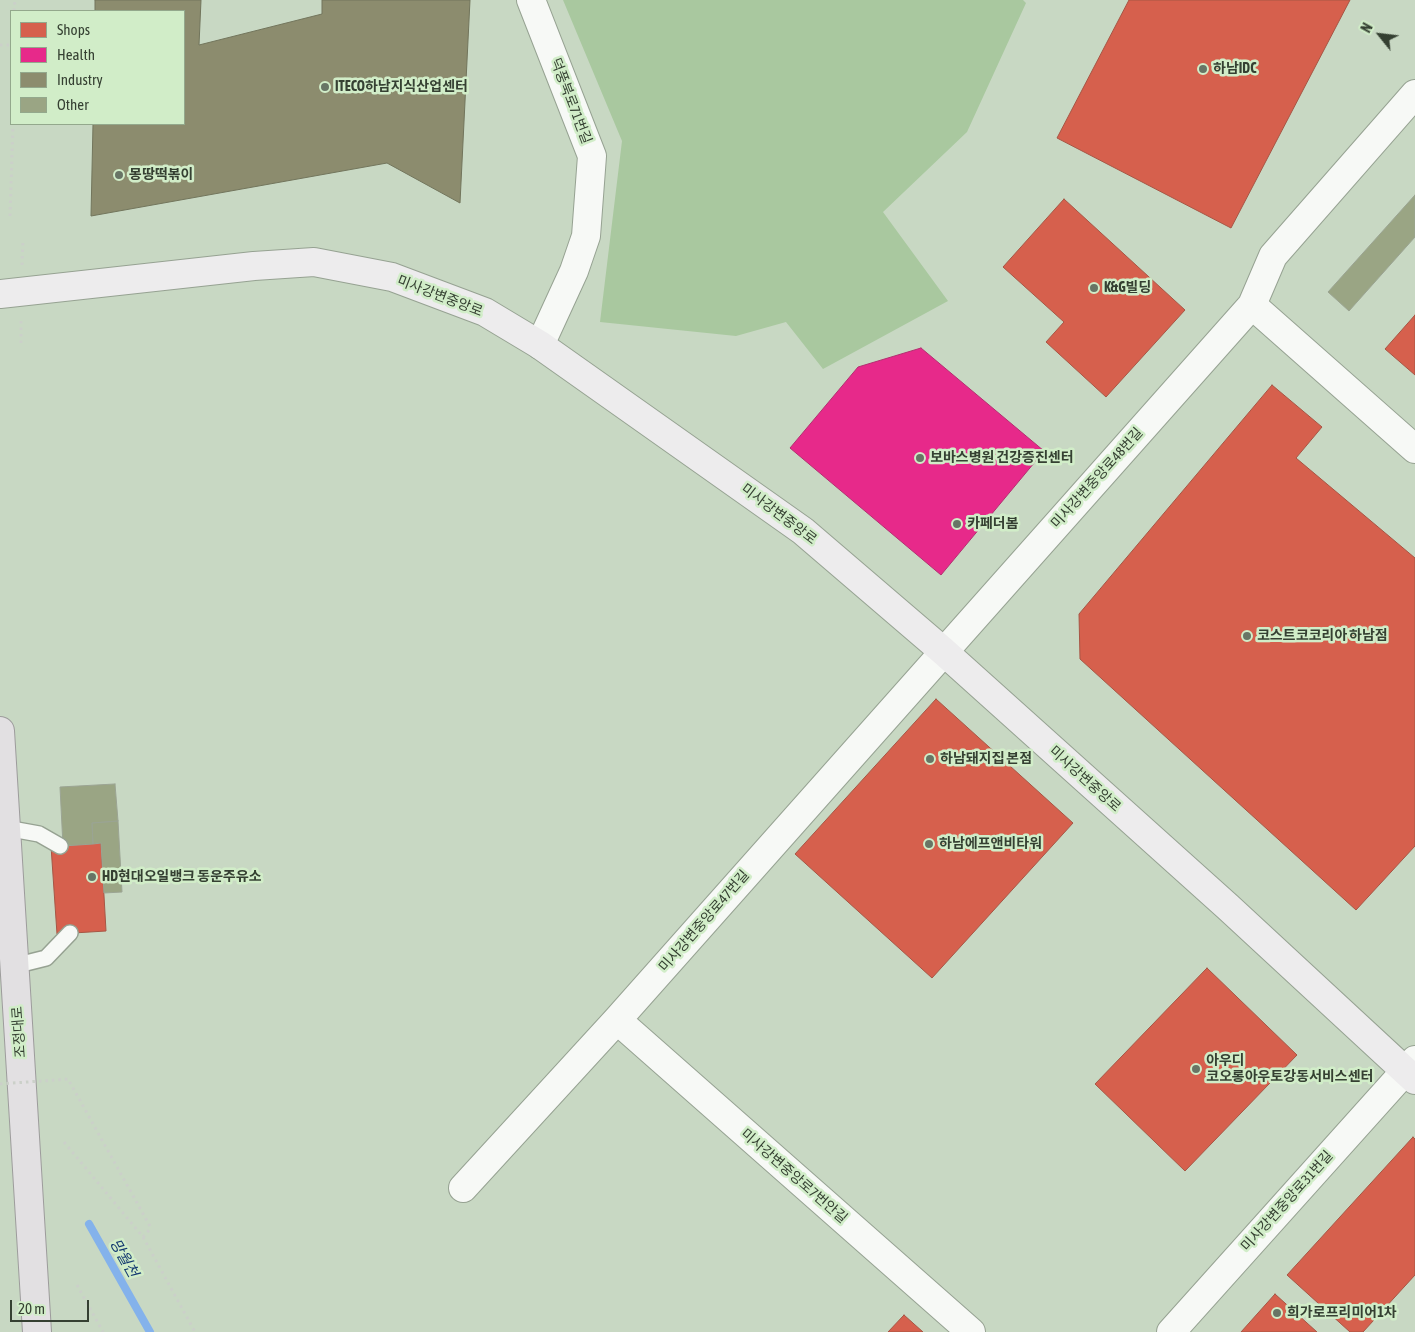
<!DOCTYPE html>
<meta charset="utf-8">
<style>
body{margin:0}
#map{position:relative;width:1415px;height:1332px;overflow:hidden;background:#c8d8c3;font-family:"Asap Condensed",sans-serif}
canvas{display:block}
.legend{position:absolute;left:10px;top:10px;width:175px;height:115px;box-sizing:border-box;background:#d1edc8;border:1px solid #93a88c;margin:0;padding:6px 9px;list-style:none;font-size:15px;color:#354032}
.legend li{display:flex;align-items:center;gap:10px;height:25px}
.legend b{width:25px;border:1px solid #93a88c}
.north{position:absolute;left:1355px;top:10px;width:50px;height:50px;-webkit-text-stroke:4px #d1edc8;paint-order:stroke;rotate:299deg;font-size:14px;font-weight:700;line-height:20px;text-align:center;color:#354032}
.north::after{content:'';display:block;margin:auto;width:18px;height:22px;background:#354032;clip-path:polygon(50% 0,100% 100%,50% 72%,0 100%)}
.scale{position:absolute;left:10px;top:1300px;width:79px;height:22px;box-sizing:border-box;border:2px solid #354032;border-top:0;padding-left:6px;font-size:15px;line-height:18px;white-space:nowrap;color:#354032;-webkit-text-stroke:4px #d1edc8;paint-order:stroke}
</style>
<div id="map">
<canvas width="1415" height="1332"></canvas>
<ul class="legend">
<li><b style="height:14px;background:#d6604d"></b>Shops</li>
<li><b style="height:14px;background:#e7298a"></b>Health</li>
<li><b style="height:14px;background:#8c8c6e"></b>Industry</li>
<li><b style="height:14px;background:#9aa584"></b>Other</li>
</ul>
<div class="north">N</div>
<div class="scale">20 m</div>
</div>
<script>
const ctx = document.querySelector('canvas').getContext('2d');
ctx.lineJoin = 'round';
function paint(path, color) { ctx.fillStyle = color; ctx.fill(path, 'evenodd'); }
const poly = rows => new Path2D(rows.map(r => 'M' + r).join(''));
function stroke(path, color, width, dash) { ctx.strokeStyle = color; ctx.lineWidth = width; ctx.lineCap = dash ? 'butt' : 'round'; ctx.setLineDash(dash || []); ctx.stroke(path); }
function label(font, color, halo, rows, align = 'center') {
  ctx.font = font + ' "Asap Condensed","Noto Sans KR",sans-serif'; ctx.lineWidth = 5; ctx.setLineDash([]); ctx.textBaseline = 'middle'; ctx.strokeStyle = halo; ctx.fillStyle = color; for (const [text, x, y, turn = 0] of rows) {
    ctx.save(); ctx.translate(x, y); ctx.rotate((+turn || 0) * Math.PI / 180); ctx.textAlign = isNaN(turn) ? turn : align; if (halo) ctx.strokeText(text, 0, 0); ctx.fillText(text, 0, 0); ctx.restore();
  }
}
paint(poly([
 [563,0,1023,0,1026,3,967,132,883,212,948,301,823,369,786,322,736,336,600,322,622,141]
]), '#a9c89f');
const shops = poly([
 [1129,0,1350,0,1231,228,1057,138,1129,0],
 [1064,199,1185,310,1106,397,1046,342,1064,322,1003,267,1064,199],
 [1415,315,1415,375,1385,349,1415,315],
 [1272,385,1322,427,1296,458,1415,558,1415,846,1356,910,1080,659,1079,614,1272,385],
 [936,699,1073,823,932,978,795,854,936,699],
 [101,843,106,931,57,934,51,846,101,843],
 [1207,968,1297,1055,1185,1171,1095,1084,1207,968],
 [1413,1137,1415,1139,1415,1275,1363,1332,1350,1332,1287,1275,1413,1137],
 [1275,1294,1317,1332,1241,1332,1275,1294],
 [904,1315,923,1332,888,1332,904,1315]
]);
paint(shops, '#d6604d');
stroke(shops, '#a65645', 1);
const health = poly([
 [921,348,1044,451,941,575,790,448,858,367,921,348]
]);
paint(health, '#e7298a');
stroke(health, '#b23070', 1);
const industry = poly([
 [95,0,201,0,199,45,322,14,322,0,470,0,460,203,387,163,91,216,93,124,184,124,184,11,95,11,95,0]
]);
paint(industry, '#8c8c6e');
stroke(industry, '#72755c', 1);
stroke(poly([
 [89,1224,150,1332]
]), '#84b2eb', 8);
const building = poly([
 [1415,195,1415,237,1349,311,1328,292,1415,195],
 [115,784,118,821,92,823,93,844,63,846,60,787,115,784],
 [118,821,122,892,104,893,101,843,93,844,92,823,118,821]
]);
paint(building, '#9aa584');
stroke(building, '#9ba493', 1);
const lane = poly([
 [6,828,39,834,60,846],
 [14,966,46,958,70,933]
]);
const street = poly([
 [531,0,592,156,586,236,574,271,540,345],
 [1252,305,1415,449],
 [617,1020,971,1332],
 [463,1188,617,1020,1252,305,1273,256,1415,94],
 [1171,1332,1415,1060]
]);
const secondary = poly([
 [0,294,254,266,314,262,392,277,485,312,540,345,803,531,943,651,1228,907,1415,1080]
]);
const primary = poly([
 [0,731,37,1332]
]);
stroke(lane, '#96a292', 18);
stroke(street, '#96a292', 30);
stroke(secondary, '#96a292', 30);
stroke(primary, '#9d9c9c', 30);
stroke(poly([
 [14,11,15,0],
 [0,45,11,45],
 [10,216,13,124],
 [22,265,23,239],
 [21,343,21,318],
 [64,1142,143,1237,151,1228],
 [143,1237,195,1332],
 [77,1285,103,1332]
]), '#cbd0c9', 3, [2.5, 4]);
stroke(lane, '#f7f9f6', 15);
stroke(street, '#f7f9f6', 28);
stroke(secondary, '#edeced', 28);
stroke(primary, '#e2e0e2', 28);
stroke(poly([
 [0,1084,68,1079,151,1228]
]), '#cbd0c9', 3, [2.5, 4]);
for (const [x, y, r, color] of [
 [1203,69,5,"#687565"],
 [325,87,5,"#687565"],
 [119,175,5,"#687565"],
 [1094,288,5,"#687565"],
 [920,458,5,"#687565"],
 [957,524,5,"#687565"],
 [1247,636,5,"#687565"],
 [930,759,5,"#687565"],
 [929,844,5,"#687565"],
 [92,877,5,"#687565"],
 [1196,1069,5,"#687565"],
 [1277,1313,5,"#687565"]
]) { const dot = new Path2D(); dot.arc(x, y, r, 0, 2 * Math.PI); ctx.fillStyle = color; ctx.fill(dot); stroke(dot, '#d1edc8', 2); }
label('bold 14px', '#354032', '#d1edc8', [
 ["하남IDC",1213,69],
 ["ITECO하남지식산업센터",335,87],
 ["몽땅떡볶이",129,175],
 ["K&G빌딩",1104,288],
 ["보바스병원 건강증진센터",930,458],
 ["카페더봄",967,524],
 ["코스트코코리아 하남점",1257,636],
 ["하남돼지집 본점",940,759],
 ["하남에프앤비타워",939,844],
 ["HD현대오일뱅크 동운주유소",102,877],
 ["아우디",1206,1061],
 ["코오롱아우토강동서비스센터",1206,1077],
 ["희가로프리미어1차",1287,1313]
], 'left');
label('14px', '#354032', '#d1edc8', [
 ["덕풍북로71번길",571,101,69],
 ["미사강변중앙로",440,296,21],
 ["미사강변중앙로48번길",1097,478,-48],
 ["미사강변중앙로",779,514,37],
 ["미사강변중앙로",1085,779,42],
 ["미사강변중앙로47번길",704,921,-49],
 ["조정대로",19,1032,-94],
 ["미사강변중앙로7번안길",794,1176,41],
 ["미사강변중앙로31번길",1287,1201,-48]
]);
label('italic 15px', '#133970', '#d1edc8', [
 ["망월천",124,1258,61]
]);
</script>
